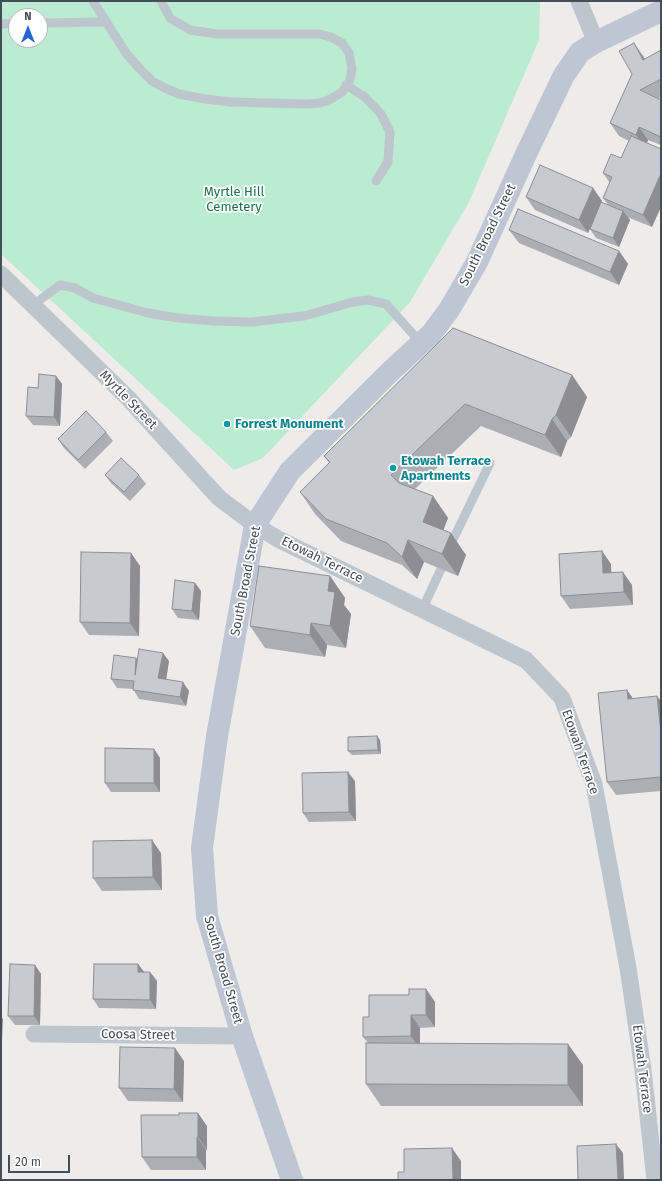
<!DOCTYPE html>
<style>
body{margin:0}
#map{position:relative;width:662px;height:1181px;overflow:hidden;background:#eeeceb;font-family:"Fira Sans",sans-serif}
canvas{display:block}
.frame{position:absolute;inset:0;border:2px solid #454e58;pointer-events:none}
.north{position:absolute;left:8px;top:8px;width:40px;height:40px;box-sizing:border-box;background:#fff;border:1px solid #b5b8bc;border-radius:50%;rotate:0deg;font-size:11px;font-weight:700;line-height:16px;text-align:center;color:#454e58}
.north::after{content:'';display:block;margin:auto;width:14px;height:18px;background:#2365d0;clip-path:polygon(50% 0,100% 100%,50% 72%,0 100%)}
.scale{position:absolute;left:8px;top:1155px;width:62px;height:18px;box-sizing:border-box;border:2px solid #454e58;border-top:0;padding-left:5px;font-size:12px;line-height:14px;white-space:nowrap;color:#454e58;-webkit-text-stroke:3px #fff;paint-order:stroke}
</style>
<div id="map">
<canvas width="662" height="1181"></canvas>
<div class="frame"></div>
<div class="north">N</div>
<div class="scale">20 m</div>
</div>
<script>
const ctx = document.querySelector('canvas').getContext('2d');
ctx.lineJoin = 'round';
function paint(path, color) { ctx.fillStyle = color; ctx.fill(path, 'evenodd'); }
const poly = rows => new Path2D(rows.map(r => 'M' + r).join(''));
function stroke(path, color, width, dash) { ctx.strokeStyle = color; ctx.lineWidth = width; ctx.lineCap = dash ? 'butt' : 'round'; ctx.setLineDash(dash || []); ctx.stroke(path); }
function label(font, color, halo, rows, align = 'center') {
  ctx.font = font + ' "Fira Sans",sans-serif'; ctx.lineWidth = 3.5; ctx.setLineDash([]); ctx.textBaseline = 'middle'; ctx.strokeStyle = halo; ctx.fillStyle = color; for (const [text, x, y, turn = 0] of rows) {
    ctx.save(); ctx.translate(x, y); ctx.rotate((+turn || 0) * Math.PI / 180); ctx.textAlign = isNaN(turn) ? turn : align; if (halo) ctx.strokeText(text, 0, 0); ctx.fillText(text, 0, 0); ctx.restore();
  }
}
paint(poly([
 [1,1,540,1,539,40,469,202,410,302,263,458,234,470,1,254],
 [16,16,40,16,40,40,16,40]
]), '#bbebd0');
stroke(poly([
 [93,1,126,53,139,68,152,81,165,88,179,94,205,99,231,102,307,104,320,103,331,99,342,92,349,83,352,69,349,53,342,43,331,37,319,34,217,34,190,30,170,18,161,1],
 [40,23,106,22],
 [1,24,16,23],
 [346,85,365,97,381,114,390,132,388,162,376,181],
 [33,305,60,285,75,288,93,298,148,313,178,318,215,321,252,322,304,316,353,302,368,300,386,304,421,343],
 [449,548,490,463],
 [422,610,441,569]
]), '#bdc5cd', 9);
stroke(poly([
 [579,1,596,42],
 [1,274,128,398,219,498,255,525,278,539,526,660,562,698,594,784,628,968,643,1070,655,1180],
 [34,1034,242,1036]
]), '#bdc5cd', 17);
stroke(poly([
 [292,1180,242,1036,207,916,202,848,217,736,255,525,290,471,392,370,431,334,449,310,477,262,527,152,564,75,580,52,596,42,661,11]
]), '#bdc6d2', 22);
paint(poly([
 [661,50,661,97,658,98,661,100,661,145,648,140,647,143,652,227,627,217,630,220,619,247,596,238,590,229,593,222,588,233,535,210,526,197,593,188,602,201,601,203,609,206,603,198,610,183,603,173,621,158,629,141,619,136,610,123,643,56,645,59],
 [509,230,619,251,628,264,619,285,519,243],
 [453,328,572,375,587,397,571,437,567,441,561,457,481,426,415,489,433,496,448,518,443,530,466,555,458,576,424,562,417,579,402,565,341,541,315,514,300,492,329,463,324,456],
 [56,376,62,384,60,426,33,425,26,416,38,388],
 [106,432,113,441,85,469,64,448,58,439],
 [105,475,139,475,146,484,130,501,111,483],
 [131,553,140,566,139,636,89,635,80,622],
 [611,564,611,572,632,585,633,605,570,609,561,596],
 [330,576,345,598,344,605,351,614,346,648,327,645,325,657,265,648,250,626],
 [195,583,201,591,199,620,178,618,172,609],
 [138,660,169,661,166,679,189,691,186,706,139,699,133,689,117,688,111,679],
 [627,690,633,699,661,701,661,791,616,795,607,782],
 [377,736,380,740,381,754,352,755,348,751],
 [154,749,160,758,160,792,111,792,105,783],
 [355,781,356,821,309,822,303,813],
 [161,853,162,890,102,891,93,878],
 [138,964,144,972,150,972,157,981,156,1009,99,1008,93,999],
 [35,965,41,974,40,1025,15,1025,8,1016],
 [426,989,435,1002,435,1027,420,1028,420,1043,583,1065,583,1106,381,1106,366,1084,368,1043,363,1037,369,1017,409,995],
 [184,1061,183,1102,128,1101,119,1088],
 [207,1126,207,1150,206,1150,206,1170,151,1170,142,1157]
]), '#adaeb4');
paint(poly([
 [634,43,643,56,652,73,643,60],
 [639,127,648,140,645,148,636,135],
 [661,173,661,207,652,227,643,215],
 [593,188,602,201,588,233,579,220],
 [623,211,630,220,619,247,613,238],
 [619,251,628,264,619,285,610,272],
 [572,375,587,397,571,437,556,415],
 [56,376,62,384,60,426,54,417],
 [552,419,567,441,561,457,545,435],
 [433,496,448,518,438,544,423,522],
 [451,533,466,555,458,576,442,554],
 [408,540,424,562,417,579,402,557],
 [602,551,611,564,612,586,603,573],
 [131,553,140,566,139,636,130,623],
 [623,572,632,585,633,605,624,592],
 [330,576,345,598,344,605,351,614,346,648,330,626,328,591],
 [195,583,201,591,199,620,192,611],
 [311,623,327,645,325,657,310,635],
 [163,653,169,661,165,687,158,678],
 [136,658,142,667,135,675],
 [183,682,189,691,186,706,180,697],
 [627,690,636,703,628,699],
 [657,696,661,701,661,733],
 [377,736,380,740,381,754,378,750],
 [154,749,160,758,160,792,154,783],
 [348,772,355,781,356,821,349,812],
 [152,840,161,853,162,890,153,877],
 [138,964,145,973,138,972],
 [35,965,41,974,40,1025,34,1016],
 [150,972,157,981,156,1009,150,1000],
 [426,989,435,1002,435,1027,426,1015],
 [411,1015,420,1028,420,1049,411,1036],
 [1,1017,3,1019,2,1041,1,1040],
 [568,1044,583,1065,583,1106,568,1085],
 [175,1048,184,1061,183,1102,174,1089],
 [198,1113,207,1126,207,1150,198,1137],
 [197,1137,206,1150,206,1170,197,1157],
 [616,1144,623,1153,624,1180,618,1180],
 [452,1148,461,1161,461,1180,453,1180]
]), '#8d8d92');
const building = poly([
 [634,43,643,60,661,50,661,79,640,90,661,100,661,137,639,127,636,135,610,123,632,74,619,51,634,43],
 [631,136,661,149,661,173,643,215,603,198,612,177,603,173,611,154,621,158,631,136],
 [540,165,593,188,579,220,526,197,540,165],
 [601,202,623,211,613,238,590,229,601,202],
 [518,209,619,251,610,272,509,230,518,209],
 [453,328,572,375,556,415,552,419,545,435,465,404,391,475,399,483,433,496,423,522,451,533,442,554,408,540,402,557,387,543,326,519,300,492,330,462,324,456,453,328],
 [39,374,56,376,54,417,26,416,28,387,38,388,39,374],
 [86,411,106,432,78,460,58,439,86,411],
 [121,458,139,475,124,492,105,475,121,458],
 [602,551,603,573,623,572,624,592,561,596,559,554,602,551],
 [81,552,131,553,130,623,80,622,81,552],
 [259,566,330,576,328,591,335,592,330,626,311,623,310,635,250,626,259,566],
 [175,580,195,583,192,611,172,609,175,580],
 [139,649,163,653,158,678,183,682,180,697,133,690,134,681,111,679,114,655,136,658,135,675,139,649],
 [627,690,628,699,657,696,661,733,661,777,607,782,598,693,627,690],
 [377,736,378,750,348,751,348,737,377,736],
 [105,748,154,749,154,783,105,783,105,748],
 [348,772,349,812,303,813,302,773,348,772],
 [152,840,153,877,93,878,93,841,152,840],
 [10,964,35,965,34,1016,8,1016,10,964],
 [94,964,138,964,138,972,150,972,150,1000,93,999,94,964],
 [409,989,426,989,426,1015,411,1015,411,1036,363,1037,363,1017,369,1017,369,995,409,995,409,989],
 [366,1043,568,1044,568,1085,366,1084,366,1043],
 [120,1047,175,1048,174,1089,119,1088,120,1047],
 [179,1113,198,1113,198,1137,197,1137,197,1157,142,1157,141,1115,179,1115,179,1113],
 [616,1144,618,1180,578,1180,577,1146,616,1144],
 [452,1148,453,1180,398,1180,398,1172,404,1172,404,1149,452,1148]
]);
paint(building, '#c9cad1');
stroke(building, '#8d8d92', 1);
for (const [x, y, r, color] of [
 [227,424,4,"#0f9aa8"],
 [393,468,4,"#0f9aa8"]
]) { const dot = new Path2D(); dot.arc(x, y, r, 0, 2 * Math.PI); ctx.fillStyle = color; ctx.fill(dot); stroke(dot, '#fff', 1.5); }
label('13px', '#1c734d', '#fff', [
 ["Myrtle Hill",234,192],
 ["Cemetery",234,207]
]);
label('13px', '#454e58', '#fff', [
 ["South Broad Street",488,235,-64],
 ["Myrtle Street",128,400,46],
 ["Etowah Terrace",322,560,26],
 ["South Broad Street",246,581,-79],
 ["Etowah Terrace",580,752,71],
 ["South Broad Street",223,970,74],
 ["Coosa Street",138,1035,1],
 ["Etowah Terrace",642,1069,83]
]);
label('bold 13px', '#0d838f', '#fff', [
 ["Forrest Monument",235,424],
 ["Etowah Terrace",401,461],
 ["Apartments",401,476]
], 'left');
</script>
